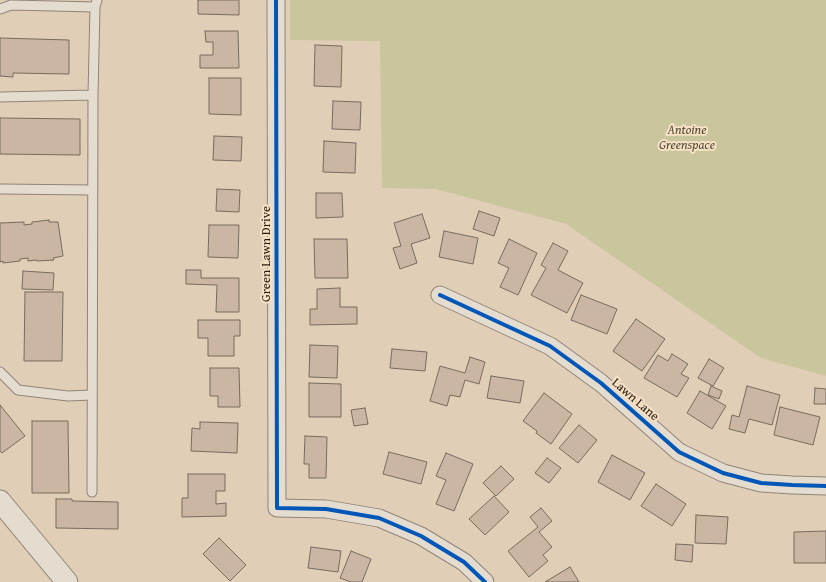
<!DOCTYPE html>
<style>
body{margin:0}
canvas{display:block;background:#e0ceb6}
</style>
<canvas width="826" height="582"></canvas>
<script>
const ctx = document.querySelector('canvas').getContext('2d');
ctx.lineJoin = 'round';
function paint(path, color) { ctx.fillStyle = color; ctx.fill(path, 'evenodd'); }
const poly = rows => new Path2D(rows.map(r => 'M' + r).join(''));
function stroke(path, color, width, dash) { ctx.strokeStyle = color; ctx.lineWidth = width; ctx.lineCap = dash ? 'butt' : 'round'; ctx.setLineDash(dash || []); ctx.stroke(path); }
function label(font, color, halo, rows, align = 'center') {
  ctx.font = font + ' "Gentium Book Plus",serif'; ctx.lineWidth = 4; ctx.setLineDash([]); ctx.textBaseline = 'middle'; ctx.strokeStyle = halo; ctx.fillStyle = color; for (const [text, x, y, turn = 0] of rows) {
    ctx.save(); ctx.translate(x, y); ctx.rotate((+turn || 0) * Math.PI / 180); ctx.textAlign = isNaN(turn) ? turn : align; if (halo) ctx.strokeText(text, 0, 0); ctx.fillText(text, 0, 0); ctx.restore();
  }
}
paint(poly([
 [290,0,826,0,826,376,761,358,566,224,436,189,382,188,380,41,290,40]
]), '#c9c59d');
const building = poly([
 [198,0,239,0,239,15,198,14,198,0],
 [205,31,238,31,239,68,200,68,200,55,213,55,213,42,206,42,205,31],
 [0,38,69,40,69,74,13,73,13,77,0,76,0,38],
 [315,45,342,46,341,87,314,86,315,45],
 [209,78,241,78,241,115,209,114,209,78],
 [333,101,361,102,360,130,332,129,333,101],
 [0,118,80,119,80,155,0,154,0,118],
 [214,136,242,137,241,161,213,160,214,136],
 [324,141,356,143,355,173,323,172,324,141],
 [217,189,240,190,239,212,216,211,217,189],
 [316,193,342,193,343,217,316,218,316,193],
 [479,211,500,218,494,236,473,229,479,211],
 [422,214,430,238,411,244,417,263,400,269,393,248,401,246,394,223,422,214],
 [49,220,49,222,58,222,63,256,53,258,54,260,37,261,37,260,28,261,28,258,20,259,20,261,3,263,3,261,0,262,0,223,24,222,24,225,32,224,32,222,49,220],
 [209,225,239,225,238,258,208,257,209,225],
 [444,231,478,238,473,264,439,257,444,231],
 [314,239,347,239,348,278,315,278,314,239],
 [509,239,537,253,518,295,500,287,509,268,498,263,509,239],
 [553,243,568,251,558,270,583,283,567,313,531,295,546,268,541,265,553,243],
 [186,270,201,270,201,278,239,278,239,312,216,312,217,285,186,284,186,270],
 [23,271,54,273,53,290,22,289,23,271],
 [340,288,340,307,357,307,357,324,310,325,310,309,317,309,317,289,340,288],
 [25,292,63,292,62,361,24,361,25,292],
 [581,295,617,309,607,334,571,320,581,295],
 [636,319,665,339,642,371,613,351,636,319],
 [198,320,240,320,240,336,234,336,234,356,208,356,208,338,198,338,198,320],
 [310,345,338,346,337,378,309,377,310,345],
 [392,349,427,352,425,371,390,368,392,349],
 [672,354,688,364,681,374,689,378,677,397,644,378,658,355,668,361,672,354],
 [470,357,485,362,479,384,465,380,460,397,450,395,447,406,430,401,440,366,465,373,470,357],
 [709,359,724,368,713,386,698,378,709,359],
 [210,368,239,368,240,407,218,407,218,396,210,396,210,368],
 [491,376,524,381,520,403,487,398,491,376],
 [309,383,341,384,341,417,309,417,309,383],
 [711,386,722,391,719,399,708,395,711,386],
 [747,386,780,395,772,425,749,419,745,433,729,429,732,415,739,417,747,386],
 [815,388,826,389,826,404,814,404,815,388],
 [700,391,726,406,712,429,687,413,700,391],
 [544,393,572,414,551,444,536,433,537,431,523,421,544,393],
 [0,405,25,436,2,453,0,451,0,405],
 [780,407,820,417,813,445,774,435,780,407],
 [365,408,368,424,354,426,351,410,365,408],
 [32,421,68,421,69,493,32,493,32,421],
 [200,422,238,423,237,453,191,451,192,428,200,429,200,422],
 [579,425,597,440,578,463,559,448,579,425],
 [305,436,327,437,326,478,309,478,309,464,304,464,305,436],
 [389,452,427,462,421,484,383,474,389,452],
 [446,453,473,464,454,511,436,504,446,480,436,476,446,453],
 [612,455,645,473,630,500,598,482,612,455],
 [547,458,561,468,549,483,535,473,547,458],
 [501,466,514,479,496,496,483,483,501,466],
 [188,474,225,474,225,491,216,491,216,504,226,503,226,516,182,517,182,498,188,498,188,474],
 [656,484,686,504,672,526,641,506,656,484],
 [494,496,509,512,485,535,469,519,494,496],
 [56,499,72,499,72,501,118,502,118,529,56,528,56,499],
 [541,508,552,521,539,532,552,547,543,555,548,561,529,577,508,551,538,527,530,517,541,508],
 [696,515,728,517,726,544,695,543,696,515],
 [826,531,826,563,794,563,794,532,826,531],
 [219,538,246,565,230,581,203,554,219,538],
 [676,544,693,545,692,562,675,560,676,544],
 [311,547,341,551,338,572,308,568,311,547],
 [351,551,371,559,362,582,351,582,340,578,351,551],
 [570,567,579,582,545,582,570,567]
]);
paint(building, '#cab6a3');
stroke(building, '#776c5f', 1);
const service = poly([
 [0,9,11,5,95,7],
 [0,97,93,95],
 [0,189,92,190],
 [0,372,18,390,68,396,92,395],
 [92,492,93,95,95,7,97,0]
]);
const minor = poly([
 [276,0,277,508,326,509,379,518,421,536,464,562,485,582],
 [440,295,550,346,601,383,679,452,723,473,761,483,792,485,826,486]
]);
const tertiary = poly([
 [0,501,67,582]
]);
stroke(service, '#908476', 11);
stroke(minor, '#908476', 19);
stroke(tertiary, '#908476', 23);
stroke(service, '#e5dcd0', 9);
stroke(minor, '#e5dcd0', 17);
stroke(tertiary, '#e5dcd0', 21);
stroke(poly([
 [276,0,277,508,326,509,379,518,421,536,464,562,485,582],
 [440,295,550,346,601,383,679,452,723,473,761,483,792,485,826,486]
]), '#0057b8', 4);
label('italic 13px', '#534a34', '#f6e1c4', [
 ["Antoine",687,131],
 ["Greenspace",687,146]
]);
label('13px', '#29180f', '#f6e1c4', [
 ["Green Lawn Drive",267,254,-90],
 ["Lawn Lane",635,400,41]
]);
</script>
